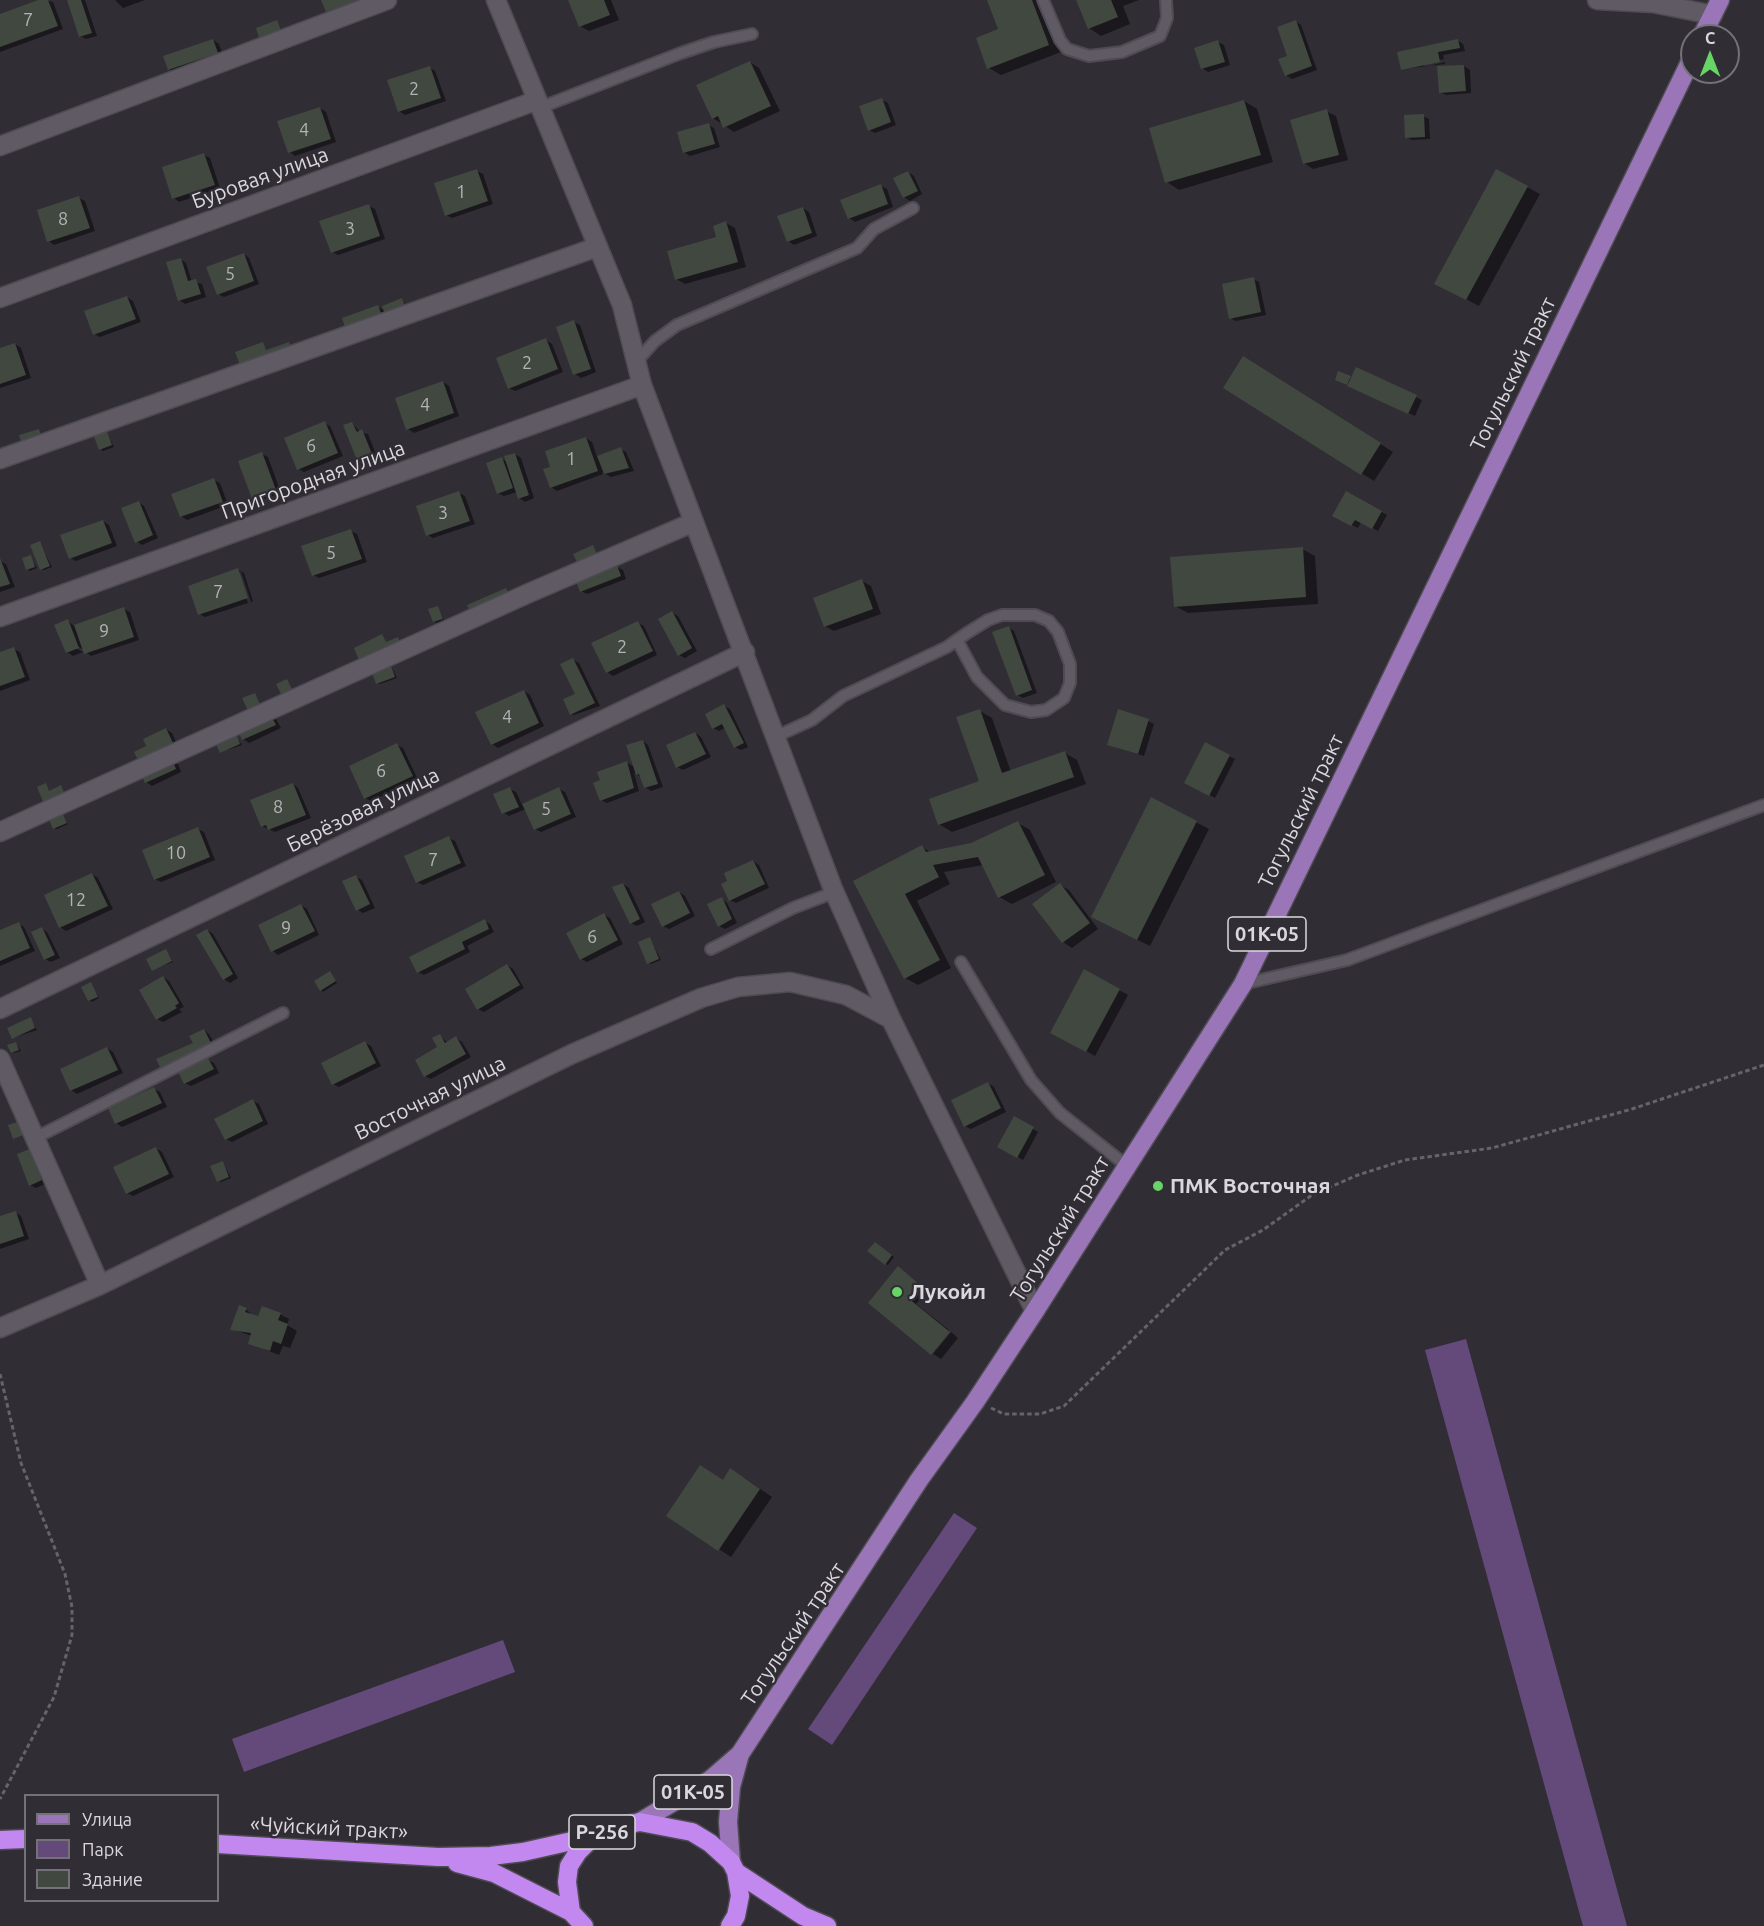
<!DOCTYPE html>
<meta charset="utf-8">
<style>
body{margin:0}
#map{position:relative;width:1764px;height:1926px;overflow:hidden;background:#312d35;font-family:Ubuntu,sans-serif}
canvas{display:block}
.legend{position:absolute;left:24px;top:1794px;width:195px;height:108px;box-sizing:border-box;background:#312d35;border:2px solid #757178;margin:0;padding:8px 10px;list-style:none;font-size:18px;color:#dad7dd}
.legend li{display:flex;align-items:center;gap:12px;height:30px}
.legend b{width:30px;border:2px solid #757178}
.north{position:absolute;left:1680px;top:24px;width:60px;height:60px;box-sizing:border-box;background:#312d35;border:2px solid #757178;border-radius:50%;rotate:0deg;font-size:16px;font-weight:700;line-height:24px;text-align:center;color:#dad7dd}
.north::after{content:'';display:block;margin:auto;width:21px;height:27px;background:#67d466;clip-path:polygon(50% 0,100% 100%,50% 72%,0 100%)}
</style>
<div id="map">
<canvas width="1764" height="1926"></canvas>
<ul class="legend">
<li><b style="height:8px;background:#9a76b8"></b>Улица</li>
<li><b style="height:16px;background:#644a7a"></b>Парк</li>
<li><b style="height:16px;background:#414840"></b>Здание</li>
</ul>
<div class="north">С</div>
</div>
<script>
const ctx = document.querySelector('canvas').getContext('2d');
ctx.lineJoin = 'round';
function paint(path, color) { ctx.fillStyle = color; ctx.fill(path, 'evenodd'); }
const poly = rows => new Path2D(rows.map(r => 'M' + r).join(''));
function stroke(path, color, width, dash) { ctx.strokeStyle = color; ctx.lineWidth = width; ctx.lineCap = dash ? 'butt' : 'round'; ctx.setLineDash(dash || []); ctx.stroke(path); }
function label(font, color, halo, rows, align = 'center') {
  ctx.font = font + ' Ubuntu,sans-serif'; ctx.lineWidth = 4.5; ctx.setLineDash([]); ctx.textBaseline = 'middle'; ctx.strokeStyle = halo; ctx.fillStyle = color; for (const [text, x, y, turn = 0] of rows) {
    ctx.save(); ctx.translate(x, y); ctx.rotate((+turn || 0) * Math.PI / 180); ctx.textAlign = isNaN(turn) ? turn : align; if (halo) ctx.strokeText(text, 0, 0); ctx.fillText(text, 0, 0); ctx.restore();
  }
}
paint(poly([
 [1466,1339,1627,1926,1583,1926,1425,1350],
 [954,1513,977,1528,832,1745,808,1729],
 [503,1640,515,1672,244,1772,232,1739]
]), '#644a7a');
paint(poly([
 [42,0,53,2,63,29,0,52,0,15],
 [68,0,85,0,97,36,86,39,80,36],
 [115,0,145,0,123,8],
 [323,0,376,0,333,15,327,11],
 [570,0,611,0,619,20,589,31,580,26],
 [989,0,1041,0,1061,52,1001,75,989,68,1000,30],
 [1078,0,1139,0,1123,6,1130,24,1101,36,1089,28],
 [1295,21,1301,25,1317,70,1292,79,1286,75],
 [277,22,282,31,261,37],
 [213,40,219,44,223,56,175,73,169,69],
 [1457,40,1463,44,1465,51,1443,55,1444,59,1424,64,1424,67,1445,62,1445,64,1402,69],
 [1218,42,1224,45,1230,65,1208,72,1202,68],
 [750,62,759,68,780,111,734,132,713,118],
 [1464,66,1470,70,1471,93,1446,95,1440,92,1439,68],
 [429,67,435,71,446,101,405,115,399,111],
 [882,100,888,103,896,125,875,133,869,130],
 [1244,101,1257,109,1273,162,1179,190,1167,182],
 [320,108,326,112,336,142,295,156,290,152],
 [1326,111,1336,116,1348,160,1313,169,1304,163],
 [1423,116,1429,119,1430,139,1412,140,1406,137],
 [708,125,714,128,720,147,690,156,684,152],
 [204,155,210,158,220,188,179,202,174,198],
 [477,171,483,174,493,204,452,218,446,215],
 [908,172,914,176,922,194,910,201,904,197],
 [881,186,887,189,893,207,855,222,849,218],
 [1527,187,1540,194,1479,306,1449,290],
 [79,198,85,201,95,231,54,245,49,241],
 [369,206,375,209,385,239,338,255,332,252],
 [803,208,809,212,817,236,794,245,788,241],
 [726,223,735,228,746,267,685,284,676,279,718,238],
 [244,254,249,258,259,284,224,297,218,294],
 [180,259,186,263,192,282,202,284,206,297,185,304,179,300],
 [1253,279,1259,282,1266,315,1236,321,1230,318],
 [127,297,133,301,141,322,100,337,94,334],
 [402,299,408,310,354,335,377,307,386,311],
 [574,322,580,325,596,372,581,378,575,374],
 [546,340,552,344,563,372,515,391,509,388],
 [15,344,21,348,31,378,0,388,0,349],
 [1256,365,1393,452,1374,481,1225,388],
 [1357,369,1422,400,1415,416,1336,380,1339,373,1353,379],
 [443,382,449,386,459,416,414,433,408,429],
 [324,423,330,426,343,456,304,472,299,469],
 [352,423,360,432,368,434,377,457,364,462,359,459],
 [106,431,114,447,103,451,100,449],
 [586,438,592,442,597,457,620,449,626,452,634,471,611,477,602,472,603,474,557,491,551,487,552,467],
 [262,454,268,457,281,493,259,501,254,498],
 [515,454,521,458,534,498,525,502,519,498,517,492,504,496,498,493,502,459,507,462],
 [214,480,220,483,228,505,187,520,181,516],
 [459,493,465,496,475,524,433,538,428,535],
 [1347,493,1387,515,1378,531,1361,522,1358,528,1334,516],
 [138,502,144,506,158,538,142,545,136,541],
 [103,521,109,525,117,546,76,561,70,558],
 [351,531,357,534,367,562,319,578,313,575],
 [40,543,52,567,44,570,41,569],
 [1302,549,1315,556,1318,604,1188,613,1175,606],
 [30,557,37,568,30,571,27,569],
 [0,561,6,564,15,587,0,592],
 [617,567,623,570,626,579,587,594,581,591],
 [238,570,244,573,253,601,251,602,241,572,238,572,248,603,205,617,200,614],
 [862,581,871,586,881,614,834,631,825,626],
 [438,607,444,620,436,623,434,621],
 [124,609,130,612,139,640,91,656,74,643,72,646,83,652,73,656,67,652,68,621,74,626],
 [672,613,678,616,697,651,685,658,679,655],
 [638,623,644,626,657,655,613,676,607,672],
 [1009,628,1014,631,1037,693,1023,698,1017,695],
 [14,649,20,652,30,680,0,691,0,654],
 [573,660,579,663,600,706,574,715,571,714,578,698],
 [390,664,397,678,380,684,378,683],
 [524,691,530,695,544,726,498,748,492,744],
 [724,706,730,709,748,747,741,750,735,747,725,728,719,731,713,728],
 [980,711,992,718,1011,772,1065,753,1077,760,1086,784,952,832,939,824,981,782],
 [270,716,276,719,281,728,249,743,243,739],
 [1148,721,1154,724,1144,756,1115,747],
 [166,729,172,733,178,746,139,759],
 [695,733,701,737,711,757,683,770,677,767],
 [235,735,242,745,221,752],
 [643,741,648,745,663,787,651,791,645,787,642,777,634,773,639,791,607,803,601,800,602,781,627,763,635,767],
 [1205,744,1235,759,1215,798,1186,782],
 [397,745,403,748,418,780,371,801,365,798],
 [172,761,178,764,181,772,152,786,146,782],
 [293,784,298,788,311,818,275,832,262,826],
 [510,789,516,792,522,805,559,789,565,792,576,817,541,832,535,829,526,809,509,816,504,813],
 [1152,799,1209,829,1150,946,1105,924],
 [62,813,68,824,57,829,54,828],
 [1018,823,1030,830,1056,882,1012,904,999,897,983,865,944,872,950,884,917,901,951,968,918,985,905,978,855,881,922,847,932,853,972,845],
 [198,829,204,832,215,860,161,882,155,879],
 [449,838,455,841,466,866,423,885,417,882],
 [753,861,759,865,769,888,736,903,730,900],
 [92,874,98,878,113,909,66,931,60,927],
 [356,877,362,880,375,908,363,913,358,910],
 [623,884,629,888,645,922,637,926,631,923],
 [1060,885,1069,890,1098,929,1072,948,1063,942],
 [679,892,685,896,695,916,669,929,663,926],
 [722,899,727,903,737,923,725,929,719,926],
 [301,905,307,909,319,935,278,955,273,951,260,925],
 [604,915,610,918,623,944,587,962,581,959],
 [485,921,490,924,494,932,467,946,470,952,424,975,418,972],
 [19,924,24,927,35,951,0,966,0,932],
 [42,929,47,932,60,958,51,962,45,959],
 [207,930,213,934,238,978,230,983,224,979],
 [650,939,661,960,651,964,649,963],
 [166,951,173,962,153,969],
 [507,965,513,969,524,988,484,1012,478,1009],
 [1084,971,1128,995,1095,1056,1052,1032],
 [330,973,337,983,323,992,321,990],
 [163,977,169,981,184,1007,179,1009,182,1012,163,1022,157,1019],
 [91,984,99,998,92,1002,90,1000],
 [30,1019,37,1030,13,1038],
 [204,1030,209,1034,217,1048,195,1044],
 [440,1036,448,1043,456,1038,462,1042,471,1057,431,1079,425,1076,439,1048],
 [16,1043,21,1051,14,1053,12,1052],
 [365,1043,371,1046,381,1066,339,1087,333,1084],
 [107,1048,113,1052,123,1073,77,1094,71,1090],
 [208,1060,214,1063,219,1073,191,1086,185,1083],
 [988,1083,994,1087,1006,1112,971,1129,965,1126],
 [154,1089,160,1092,167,1107,122,1127,116,1123],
 [253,1101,259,1104,268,1124,232,1142,226,1139],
 [1015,1118,1038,1132,1023,1160,999,1146],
 [156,1148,162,1152,174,1177,133,1196,127,1193],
 [30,1151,36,1154,47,1183,36,1188,30,1185],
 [223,1162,231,1178,221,1182,218,1181],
 [15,1212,21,1216,29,1239,0,1249,0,1217],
 [878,1245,894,1257,888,1265,885,1264],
 [898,1268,928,1290,916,1304,949,1330,931,1352,870,1303],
 [246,1309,254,1317,280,1314,289,1319,287,1325,297,1331,290,1348,283,1346,279,1355,249,1343,252,1336,232,1329],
 [951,1332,958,1338,941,1359,933,1354],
 [743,1477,772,1497,731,1557,668,1516,724,1481]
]), '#0007');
paint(poly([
 [38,0,48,0,58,26,0,47,0,14],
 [67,0,81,0,92,33,79,37],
 [321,0,361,0,326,12],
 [568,0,604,0,610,15,579,27],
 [987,0,1032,0,1049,45,987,69,976,38,998,29],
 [1076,0,1111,0,1118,17,1088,29],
 [277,20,281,30,259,38,256,28],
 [1296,20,1312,66,1285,76,1278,59,1287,56,1277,27],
 [213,39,218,53,168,70,163,56],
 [1458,39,1460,48,1438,52,1440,62,1401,70,1397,52],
 [1218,40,1225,62,1201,69,1194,48],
 [750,61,771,106,723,128,718,116,712,119,696,85],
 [1464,65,1466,91,1439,93,1437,66],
 [430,66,441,98,398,112,387,80],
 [882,98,891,122,868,131,859,106],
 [1244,100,1261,155,1165,183,1149,128],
 [320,107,331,139,288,153,277,121],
 [1327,109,1339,155,1303,164,1290,120],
 [1424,114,1425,137,1405,138,1404,115],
 [709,123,715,144,683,153,677,132],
 [204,153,215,185,172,199,162,167],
 [477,169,488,201,445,216,434,183],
 [1496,169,1528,186,1466,300,1434,284],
 [908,171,918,191,903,198,893,178],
 [881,184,888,204,848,219,840,200],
 [79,196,90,228,47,242,37,210],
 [369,204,380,236,331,253,319,221],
 [803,207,812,233,787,242,777,216],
 [726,221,738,262,675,280,667,251,716,237,713,226],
 [244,253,254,281,217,295,206,267],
 [181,258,188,281,196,279,201,294,178,301,166,262],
 [1254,277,1261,312,1229,319,1222,284],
 [127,296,136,319,93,335,84,311],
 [402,298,406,309,386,317,382,306],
 [378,305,383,319,347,333,342,318],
 [574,320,591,369,573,375,556,327],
 [546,338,558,369,508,389,496,358],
 [263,342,266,350,289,342,293,352,242,370,235,352],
 [15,343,26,375,0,384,0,348],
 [1243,356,1381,443,1361,475,1223,388],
 [1356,367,1417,395,1408,414,1347,386],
 [1338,371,1351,376,1347,385,1335,380],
 [443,381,454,413,406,430,395,398],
 [325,421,338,453,297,470,284,438],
 [352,422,357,432,362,429,372,454,357,460,343,425],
 [39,429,42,439,22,445,19,435],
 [106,429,112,445,99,450,93,434],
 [586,437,598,471,550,488,543,469,550,467,545,451],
 [621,447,629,468,604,474,597,456],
 [262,452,276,490,252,499,238,461],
 [515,453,529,495,518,499,504,456],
 [502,457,513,488,497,494,486,463],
 [214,478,223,502,180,517,171,494],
 [459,491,470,521,426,536,416,506],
 [1346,491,1382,511,1372,529,1355,520,1351,526,1332,516],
 [139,501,153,535,135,543,121,508],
 [103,520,112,543,69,559,60,535],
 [351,529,362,559,312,576,301,546],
 [40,541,50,566,40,570,30,545],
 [593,545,598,557,579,566,573,554],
 [1303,547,1306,597,1174,607,1170,557],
 [31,555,35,567,26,570,22,558],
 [0,558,10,584,0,587],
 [617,565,621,576,580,592,576,581],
 [238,568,248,598,198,615,188,586],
 [862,579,873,609,824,627,813,598],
 [506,588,509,595,470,612,467,605],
 [438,606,443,619,433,622,428,609],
 [124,607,134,637,84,654,74,625],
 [672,611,692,648,678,656,658,619],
 [68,619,79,648,66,653,54,625],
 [638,621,653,651,606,673,591,643],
 [1009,626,1032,690,1016,696,992,632],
 [382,634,386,642,398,637,402,648,361,665,354,648],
 [14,647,25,677,0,686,0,652],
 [573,658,595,703,570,715,563,699,575,694,560,664],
 [390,663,395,677,376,684,371,670],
 [287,679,294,693,283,698,276,684],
 [524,690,539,723,491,745,475,712],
 [255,693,261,707,249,713,242,698],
 [724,704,744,743,734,748,722,724,712,729,705,714],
 [980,709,1002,773,1065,751,1074,777,938,825,929,799,979,781,956,717],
 [1118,709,1149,719,1138,754,1107,745],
 [270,714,276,725,242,740,237,729],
 [166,728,173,743,138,760,134,752,146,746,143,739],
 [695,732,706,754,676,768,666,745],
 [236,733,240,744,220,753,215,742],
 [643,740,658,784,644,788,639,774,636,775,626,745],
 [1205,742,1230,755,1209,796,1184,783],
 [397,743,413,776,364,799,349,766],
 [172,759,176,769,145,783,141,774],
 [627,761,634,788,600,801,593,783,600,780,597,772],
 [46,783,49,791,61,785,65,795,44,804,37,787],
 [293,783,306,815,268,830,266,825,261,827,250,800],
 [510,787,519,807,502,814,493,794],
 [559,787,571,814,534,830,522,804],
 [1151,797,1197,821,1137,940,1091,917],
 [62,812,67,823,53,829,48,817],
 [1018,821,1045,875,998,898,978,857,933,865,939,877,905,894,940,960,904,979,853,881,922,845,926,852,971,843],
 [198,827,210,857,154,880,142,850],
 [449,836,461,863,416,883,404,856],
 [753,860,765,884,729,901,721,884,727,881,724,873],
 [92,873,108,906,59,928,44,895],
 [356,875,370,904,356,911,342,881],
 [623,883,640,919,630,924,612,887],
 [1060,883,1090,923,1062,943,1032,904],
 [679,891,690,913,662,927,651,904],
 [722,897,732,919,718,927,707,904],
 [301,904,315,931,271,952,258,925],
 [604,913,618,940,580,960,566,933],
 [485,919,489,929,462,942,465,949,417,973,409,957],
 [19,922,30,948,0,961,0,930],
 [42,927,55,955,44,960,31,932],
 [207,929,233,974,223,980,196,935],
 [650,937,659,959,647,964,638,942],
 [166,949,172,961,152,971,146,959],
 [507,964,520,985,477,1010,465,989],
 [1084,969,1120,989,1086,1052,1050,1033],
 [330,971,336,981,320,991,314,981],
 [163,976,179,1003,175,1006,177,1008,156,1020,139,990],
 [91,982,98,997,88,1001,81,987],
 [31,1017,35,1028,12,1039,7,1028],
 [204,1029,212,1045,162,1071,156,1059,193,1043,189,1036],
 [440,1034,445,1043,456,1036,466,1054,424,1077,415,1060,437,1047,432,1038],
 [365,1041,376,1063,332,1085,321,1063],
 [16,1042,19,1050,11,1053,7,1045],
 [107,1047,118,1070,70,1091,60,1069],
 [208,1058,214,1069,184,1084,178,1072],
 [988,1082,1001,1108,964,1127,951,1100],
 [154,1087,162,1103,115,1124,108,1108],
 [253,1099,263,1121,225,1140,214,1119],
 [1014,1116,1034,1127,1017,1158,997,1147],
 [21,1121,26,1134,13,1139,8,1125],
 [156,1147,169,1174,126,1194,113,1167],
 [30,1149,42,1180,29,1186,17,1154],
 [223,1161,229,1177,217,1182,210,1166],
 [16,1211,24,1236,0,1244,0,1216],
 [875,1242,892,1255,885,1265,867,1251],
 [898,1266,919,1284,908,1298,950,1332,931,1355,868,1303],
 [239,1305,247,1308,245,1312,258,1316,262,1306,281,1313,278,1320,288,1324,281,1344,273,1341,270,1351,248,1344,251,1333,230,1330],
 [700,1465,723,1480,730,1468,760,1489,718,1551,666,1516]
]), '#414840');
const lane = poly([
 [1043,0,1060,40,1067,49,1089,56,1122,52,1160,36,1167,18,1166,0],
 [539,108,681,53,714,42,752,34],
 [636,362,655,341,677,325,857,248,874,229,913,208],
 [777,736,812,720,843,696,947,647,954,642,967,633,988,620,1002,615,1035,615,1049,621,1058,632,1070,664,1070,683,1064,698,1046,710,1031,712,1005,705,977,677,957,640],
 [711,949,793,908,835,892],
 [961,962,1031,1080,1060,1113,1127,1166],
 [1243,984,1347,960,1764,805],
 [35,1138,283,1013]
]);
const street = poly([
 [496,0,622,305,642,385,833,889,891,1019,1035,1311],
 [1597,0,1653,3,1713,15],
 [0,146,387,0],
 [0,298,535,101],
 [0,459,597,247],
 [0,617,642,385],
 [0,832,529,593,694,522],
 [0,1009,745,652],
 [0,1059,100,1285],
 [0,1328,100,1285,572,1054,701,998,738,987,790,982,846,995,891,1019]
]);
const primary = poly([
 [1702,36,1720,0],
 [640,1822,710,1780,740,1754,919,1480,975,1402,1035,1311,1243,984,1692,58],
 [731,1862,728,1822,731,1787,740,1754]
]);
const highway = poly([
 [0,1840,26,1839],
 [218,1844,438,1857,491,1856,523,1852,594,1836],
 [457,1863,494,1873,571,1912],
 [736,1872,803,1916,827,1926],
 [584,1926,571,1912,567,1882,569,1866,578,1852,594,1836,614,1827,640,1822,692,1832,710,1843,731,1862,736,1872,740,1896,736,1916,730,1926]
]);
stroke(lane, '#4f4b53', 14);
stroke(street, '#4f4b53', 21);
stroke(primary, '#4f4b53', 21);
stroke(highway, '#4f4b53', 21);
stroke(poly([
 [0,1374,21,1463,65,1574,72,1607,72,1635,54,1697,0,1799],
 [991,1408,1004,1414,1040,1414,1064,1406,1225,1250,1263,1230,1312,1195,1358,1175,1405,1160,1492,1148,1632,1109,1764,1065]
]), '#67636b', 3, [4.5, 3]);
stroke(lane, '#5f5a64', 10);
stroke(street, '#5f5a64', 18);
stroke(primary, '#9a76b8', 18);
stroke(highway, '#c288f0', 18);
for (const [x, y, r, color] of [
 [1158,1186,6,"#67d466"],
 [897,1292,6,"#67d466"]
]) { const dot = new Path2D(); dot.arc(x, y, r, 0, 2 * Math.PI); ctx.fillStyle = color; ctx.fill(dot); stroke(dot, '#312d35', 2); }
label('18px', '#b4b3b6', null, [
 ["7",28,20],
 ["2",414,89],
 ["4",304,130],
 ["1",461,192],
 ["8",63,219],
 ["3",350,229],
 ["5",230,274],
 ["2",527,363],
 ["4",425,405],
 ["6",311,446],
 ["1",571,459],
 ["3",443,513],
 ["5",331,553],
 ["7",218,592],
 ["9",104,631],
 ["2",622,647],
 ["4",507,717],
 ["6",381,771],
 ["8",278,807],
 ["5",546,809],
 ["10",176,853],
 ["7",433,860],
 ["12",76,900],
 ["9",286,928],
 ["6",592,937]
]);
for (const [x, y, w] of [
 [1267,934,78],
 [693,1792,78],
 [602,1832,66]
]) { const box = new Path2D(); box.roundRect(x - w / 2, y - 17, w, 34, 4.5); ctx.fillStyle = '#312d35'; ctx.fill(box); stroke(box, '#dad7dd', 1.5); }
label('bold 20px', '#dad7dd', null, [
 ["01К-05",1267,934],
 ["01К-05",693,1792],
 ["Р-256",602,1832]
]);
label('21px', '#dad7dd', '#312d35', [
 ["Буровая улица",260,178,-20],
 ["Тогульский тракт",1513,374,-64],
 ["Пригородная улица",313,480,-20],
 ["Берёзовая улица",363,810,-26],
 ["Тогульский тракт",1301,811,-64],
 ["Восточная улица",430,1098,-26],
 ["Тогульский тракт",1060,1229,-58],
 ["Тогульский тракт",793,1634,-56],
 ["«Чуйский тракт»",329,1828,3]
]);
label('bold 21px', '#dad7dd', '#312d35', [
 ["ПМК Восточная",1170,1186],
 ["Лукойл",909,1292]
], 'left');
</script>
